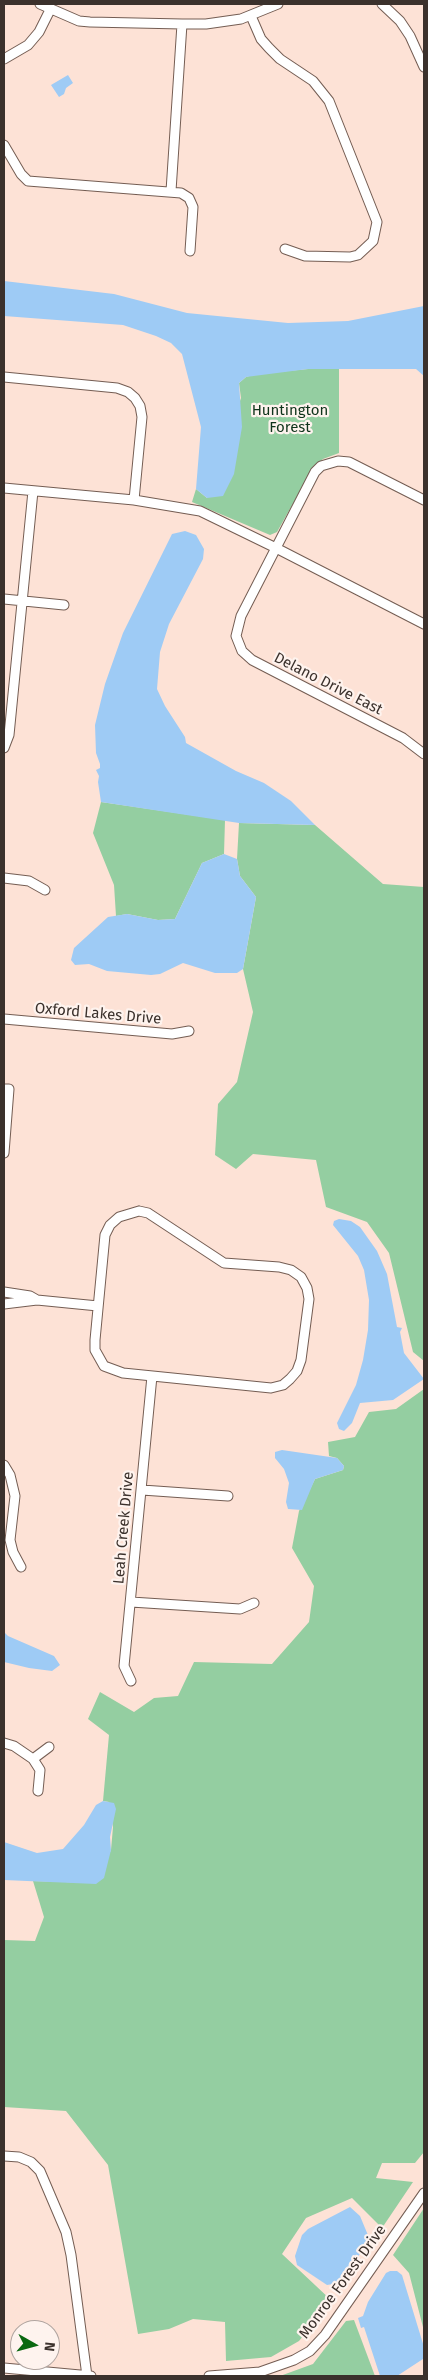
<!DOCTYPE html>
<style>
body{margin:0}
#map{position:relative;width:428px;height:2380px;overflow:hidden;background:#fde2d6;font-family:"Fira Sans",sans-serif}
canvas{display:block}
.frame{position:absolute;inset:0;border:5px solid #3b312c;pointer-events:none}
.north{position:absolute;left:10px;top:2320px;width:50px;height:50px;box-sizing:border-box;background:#fef3ee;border:1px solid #b0a5a0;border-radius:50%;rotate:97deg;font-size:14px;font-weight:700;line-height:20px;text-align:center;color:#3b312c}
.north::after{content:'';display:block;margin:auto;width:18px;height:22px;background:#0a6811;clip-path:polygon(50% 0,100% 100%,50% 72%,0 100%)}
</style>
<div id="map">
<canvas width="428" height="2380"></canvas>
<div class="frame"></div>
<div class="north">N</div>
</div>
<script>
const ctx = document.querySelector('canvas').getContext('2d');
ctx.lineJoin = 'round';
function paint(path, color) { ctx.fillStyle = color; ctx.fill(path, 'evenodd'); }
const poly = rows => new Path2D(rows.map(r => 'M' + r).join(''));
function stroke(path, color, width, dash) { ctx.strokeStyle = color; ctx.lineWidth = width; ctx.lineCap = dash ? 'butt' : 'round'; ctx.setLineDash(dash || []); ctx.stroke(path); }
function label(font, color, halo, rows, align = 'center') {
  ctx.font = font + ' "Fira Sans",sans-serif'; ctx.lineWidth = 4.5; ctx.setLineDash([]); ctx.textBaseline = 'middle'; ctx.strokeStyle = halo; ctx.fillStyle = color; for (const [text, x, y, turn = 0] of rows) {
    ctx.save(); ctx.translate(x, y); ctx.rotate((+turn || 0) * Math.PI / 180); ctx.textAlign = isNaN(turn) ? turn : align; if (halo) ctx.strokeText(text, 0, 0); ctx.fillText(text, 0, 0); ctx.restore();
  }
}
paint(poly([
 [308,369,339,369,339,453,323,459,313,468,277,532,270,535,192,502,196,489,207,498,241,398,239,383,246,377,256,374],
 [101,802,225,820,224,854,202,863,175,919,158,920,127,914,116,916,114,885,93,833],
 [239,823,315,825,383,884,424,887,424,1361,413,1352,389,1253,367,1222,326,1207,316,1160,253,1154,236,1169,215,1155,218,1104,237,1082,253,1012,243,969,256,897,240,876,237,859],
 [424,1389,424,2152,415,2163,382,2163,376,2178,413,2182,382,2228,352,2198,306,2218,282,2254,332,2301,299,2341,271,2357,226,2361,225,2322,193,2319,169,2329,138,2334,108,2165,66,2111,4,2107,4,1940,35,1941,44,1917,33,1881,96,1883,111,1850,113,1827,109,1802,103,1801,109,1735,88,1719,100,1692,134,1712,154,1698,178,1696,194,1662,272,1664,309,1622,314,1586,292,1548,299,1511,315,1479,343,1470,344,1466,337,1458,329,1456,328,1442,355,1437,369,1412,396,1409],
 [424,2208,424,2331,409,2273,393,2255],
 [354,2320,375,2376,280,2376,313,2364,346,2321]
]), '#94cea1');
paint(poly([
 [68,75,73,83,66,88,64,94,59,97,51,85],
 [4,281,114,294,187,313,288,323,348,321,424,306,424,376,416,369,308,369,246,377,239,383,242,427,234,474,223,496,207,498,196,489,201,427,182,354,171,343,156,336,123,325,4,316],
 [185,531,196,535,204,549,203,559,169,624,160,652,157,689,165,706,185,737,186,743,236,771,264,783,291,801,315,825,239,823,101,802,98,782,99,776,96,770,100,768,100,764,96,753,95,725,105,684,123,633,172,534],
 [224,854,237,859,240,876,256,897,243,969,237,973,215,973,183,963,160,974,151,975,107,971,89,964,75,965,71,960,74,948,108,917,127,914,158,920,175,919,202,863],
 [339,1219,351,1221,360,1227,377,1251,387,1274,397,1327,402,1328,400,1332,404,1353,424,1379,393,1400,360,1403,352,1423,344,1431,339,1429,337,1423,356,1385,363,1360,368,1330,369,1300,364,1270,358,1256,333,1225,334,1221],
 [282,1450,337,1458,344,1466,343,1470,315,1479,302,1510,288,1509,286,1502,289,1483,284,1469,275,1458,275,1452],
 [4,1632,8,1636,54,1656,60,1665,52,1671,29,1668,4,1662],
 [103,1801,114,1803,116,1809,110,1837,111,1850,104,1878,96,1884,4,1880,4,1842,37,1853,63,1849,84,1825,96,1805],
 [350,2207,360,2216,370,2240,339,2283,327,2285,297,2265,295,2256,302,2235,308,2229],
 [390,2271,397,2271,402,2275,424,2347,423,2359,397,2376,380,2376,364,2327,361,2328,358,2318,363,2316,368,2302,386,2273]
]), '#9ecbf5');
const minor = poly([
 [40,4,79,21,90,22,182,24,206,24,241,19,278,4],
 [382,4,400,21,410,36,424,67],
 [251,16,261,39,269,48,280,59,313,81,329,101,377,222,373,241,358,255,350,257,305,256,285,249],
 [4,59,28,45,39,32,50,10],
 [4,145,21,174,28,181,181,193,189,198,193,207,190,251],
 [171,191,182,24],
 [4,377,117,388,128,392,135,398,140,406,142,417,134,500],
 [4,488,134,500,200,511,276,548,424,624],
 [424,500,349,462,338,461,321,466,315,472,241,616,236,636,242,651,252,660,403,738,424,754],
 [4,599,64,605],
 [4,748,9,735,33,491],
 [4,878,29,881,45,890],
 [4,1019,172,1034,189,1031],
 [4,1089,9,1089,4,1153],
 [139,1211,148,1213,224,1263,279,1267,291,1270,301,1277,307,1288,309,1299,301,1360,297,1371,290,1379,283,1385,271,1388,123,1373,104,1366,95,1350,95,1340,105,1235,110,1225,119,1217,139,1211],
 [4,1292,30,1296,37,1300],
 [4,1304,37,1300,98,1306],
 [4,1465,10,1475,15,1496,10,1540,13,1552,21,1567],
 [142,1490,228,1496],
 [131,1602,240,1609,254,1603],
 [131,1681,124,1666,152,1376],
 [4,1743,14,1746,33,1759,40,1770,38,1791],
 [33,1759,49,1747],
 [4,2156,19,2157,31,2162,40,2171,66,2232,71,2255,87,2376],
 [4,2368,91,2376],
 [209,2376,260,2372,294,2360,310,2351,325,2335,424,2193]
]);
stroke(minor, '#745d53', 11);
stroke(minor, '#fff', 9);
label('15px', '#0f341b', '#fef3ee', [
 ["Huntington",290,411],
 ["Forest",290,428]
]);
label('15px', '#3b312c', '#fef3ee', [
 ["Delano Drive East",328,684,27],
 ["Oxford Lakes Drive",98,1014,5],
 ["Leah Creek Drive",124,1528,-85],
 ["Monroe Forest Drive",343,2282,-54]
]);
</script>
